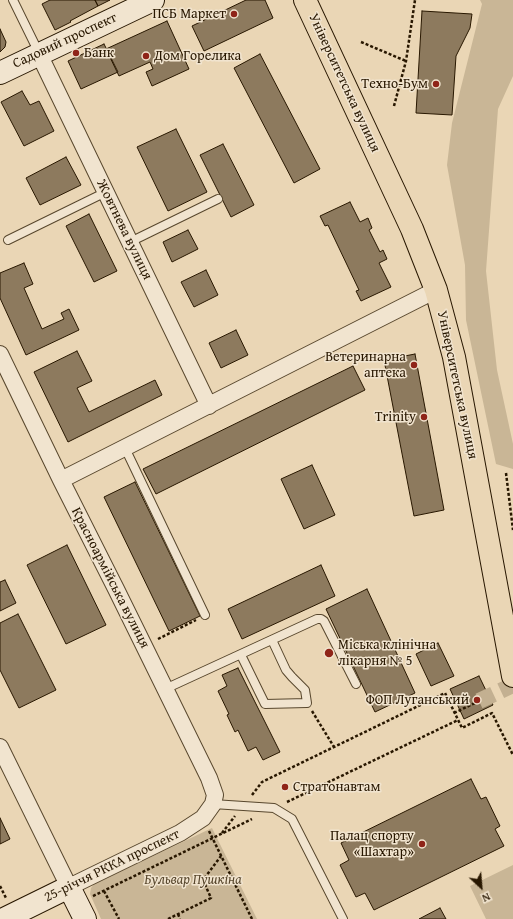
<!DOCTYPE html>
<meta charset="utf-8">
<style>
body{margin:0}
#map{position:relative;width:513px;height:919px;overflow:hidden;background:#ead6b5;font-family:"Gentium Book Plus",serif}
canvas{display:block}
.north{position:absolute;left:461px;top:867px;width:40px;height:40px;-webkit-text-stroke:3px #f1e4cf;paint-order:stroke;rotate:154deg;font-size:11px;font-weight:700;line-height:16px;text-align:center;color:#281700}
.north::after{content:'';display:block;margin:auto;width:14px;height:18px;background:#281700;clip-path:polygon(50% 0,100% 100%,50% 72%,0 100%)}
</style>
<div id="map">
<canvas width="513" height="919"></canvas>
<div class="north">N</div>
</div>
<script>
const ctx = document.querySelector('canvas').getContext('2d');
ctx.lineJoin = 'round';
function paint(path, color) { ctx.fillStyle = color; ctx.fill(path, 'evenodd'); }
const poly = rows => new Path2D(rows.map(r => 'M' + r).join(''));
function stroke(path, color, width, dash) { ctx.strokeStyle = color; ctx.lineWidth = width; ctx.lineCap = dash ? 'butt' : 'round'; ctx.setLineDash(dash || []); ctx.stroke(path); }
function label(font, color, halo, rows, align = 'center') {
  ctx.font = font + ' "Gentium Book Plus",serif'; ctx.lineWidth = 3; ctx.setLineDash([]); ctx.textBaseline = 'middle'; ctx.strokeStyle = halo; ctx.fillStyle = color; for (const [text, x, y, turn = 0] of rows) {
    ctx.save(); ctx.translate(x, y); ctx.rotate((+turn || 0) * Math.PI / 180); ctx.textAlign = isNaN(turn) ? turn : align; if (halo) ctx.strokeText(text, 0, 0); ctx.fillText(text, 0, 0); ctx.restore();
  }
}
paint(poly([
 [480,0,513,0,513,76,498,109,486,271,497,370,513,444,513,469,496,464,466,320,465,265,447,165,452,123,482,4],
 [212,828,257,919,101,919,90,894,91,888,94,884],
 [513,865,513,919,486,919,470,886]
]), '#c9b696');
const building = poly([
 [50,0,95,0,98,6,70,21,71,22,55,30,42,4,50,0],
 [95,0,110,0,98,6,95,0],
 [246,0,265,0,273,18,204,51,192,26,246,0],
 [422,11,472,14,470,28,456,56,452,115,416,113,422,11],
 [167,21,189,69,152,86,146,72,153,69,150,62,119,76,106,49,167,21],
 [0,29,6,42,5,47,0,52,0,29],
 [104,44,118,72,81,89,68,61,104,44],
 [260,54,320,169,294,183,234,68,260,54],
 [22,91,30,105,39,101,54,131,24,146,1,102,22,91],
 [176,129,207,192,168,211,137,147,176,129],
 [223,144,254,205,231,217,200,155,223,144],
 [66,157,81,185,40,205,26,178,66,157],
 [350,202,360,222,368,218,372,228,369,230,380,252,383,250,387,259,379,263,391,287,361,301,356,291,359,290,328,225,325,226,320,216,350,202],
 [89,214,117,271,94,282,66,226,89,214],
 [188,230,198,249,172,262,163,242,188,230],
 [24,263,33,284,24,288,42,329,64,319,61,313,69,309,79,330,26,355,0,298,0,273,24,263],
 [206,270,218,295,194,307,181,282,206,270],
 [236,330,248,355,221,368,209,343,236,330],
 [77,351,92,381,77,388,89,412,155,380,162,395,68,442,34,372,77,351],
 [415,354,444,510,414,516,384,360,415,354],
 [353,366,365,390,156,494,143,469,353,366],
 [312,465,335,515,304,529,281,479,312,465],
 [135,482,200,616,169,631,104,497,135,482],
 [67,545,106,625,66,644,27,565,67,545],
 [321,565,335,596,242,639,228,609,321,565],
 [5,580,16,603,0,611,0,582,5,580],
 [367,589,415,693,375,712,326,609,367,589],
 [18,614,56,690,19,708,0,670,0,623,18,614],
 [438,643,454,676,431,686,416,654,438,643],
 [238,668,280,752,263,760,256,747,248,751,238,730,235,732,227,715,229,714,218,691,227,686,222,675,238,668],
 [479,676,493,705,464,719,450,689,479,676],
 [471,779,481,799,486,797,500,826,495,829,504,846,374,910,365,893,356,897,340,865,349,860,341,843,471,779],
 [0,818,10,839,0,844,0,818],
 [440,908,446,919,419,919,440,908]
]);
paint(building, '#8d7a5e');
stroke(building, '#281700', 1);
stroke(poly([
 [479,701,513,685]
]), '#c3b091', 16, [16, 8]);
const lane = poly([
 [13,0,39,53],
 [8,240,106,192],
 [130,242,218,199],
 [125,448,205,615],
 [241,655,265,704,307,703,305,690,292,677,286,670,272,640],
 [165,689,317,619,321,619,324,621,356,684],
 [213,804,274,808,292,819,343,919]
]);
const street = poly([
 [39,54,209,406],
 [0,354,61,480,116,589,209,778,215,795,213,804,203,818,180,833,69,887,0,747],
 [61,480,436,290]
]);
const secondary = poly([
 [0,73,153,0],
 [4,919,69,887,85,919]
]);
const primary = poly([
 [305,0,412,229,436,290,454,357,513,676]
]);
stroke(lane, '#58472d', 10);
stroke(street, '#58472d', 18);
stroke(secondary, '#281700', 24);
stroke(primary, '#281700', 24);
stroke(poly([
 [361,42,406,61],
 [394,106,406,61,415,0],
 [506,473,513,530],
 [158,639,196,620],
 [312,711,334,747],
 [454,713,479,701],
 [252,795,262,782,445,693,462,728,492,713,513,755],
 [287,802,458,720],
 [209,831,252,919],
 [222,833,235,816],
 [0,886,6,898],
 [104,891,119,919],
 [93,896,252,819],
 [178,914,180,919],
 [168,919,211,898,203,880,221,856]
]), '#281700', 2.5, [3, 2]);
stroke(lane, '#f1e4cf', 8);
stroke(street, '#f1e4cf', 16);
stroke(secondary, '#f1e4cf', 22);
stroke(primary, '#ead6b5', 22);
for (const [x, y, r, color] of [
 [234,14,4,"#8f2418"],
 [76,53,4,"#8f2418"],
 [146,56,4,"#8f2418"],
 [436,84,4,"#8f2418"],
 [414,365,4,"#8f2418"],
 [424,417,4,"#8f2418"],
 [329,653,5,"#8f2418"],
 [477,700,4,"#8f2418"],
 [285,787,4,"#8f2418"],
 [422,844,4,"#8f2418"]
]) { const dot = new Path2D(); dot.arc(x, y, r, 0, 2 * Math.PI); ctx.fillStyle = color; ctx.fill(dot); stroke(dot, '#f1e4cf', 1.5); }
label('14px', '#281700', '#f1e4cf', [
 ["ПСБ Маркет",226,14],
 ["Банк",84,53,"left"],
 ["Дом Горелика",154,56,"left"],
 ["Техно-Бум",428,84],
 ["Ветеринарна",406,357],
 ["аптека",406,373],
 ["Trinity",416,417],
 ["Міська клінічна",338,645,"left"],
 ["лікарня № 5",338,661,"left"],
 ["ФОП Луганський",469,700],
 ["Стратонавтам",293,787,"left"],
 ["Палац спорту",414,836],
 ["«Шахтар»",414,852]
], 'right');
label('14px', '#281700', '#f1e4cf', [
 ["Садовий проспект",65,41,-25],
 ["Університетська вулиця",344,83,65],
 ["Жовтнева вулиця",124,230,64],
 ["Університетська вулиця",457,385,78],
 ["Красноармійська вулиця",110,578,63],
 ["25-річчя РККА проспект",112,866,-26]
]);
label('italic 14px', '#58472d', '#f1e4cf', [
 ["Бульвар Пушкіна",193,880]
]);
</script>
